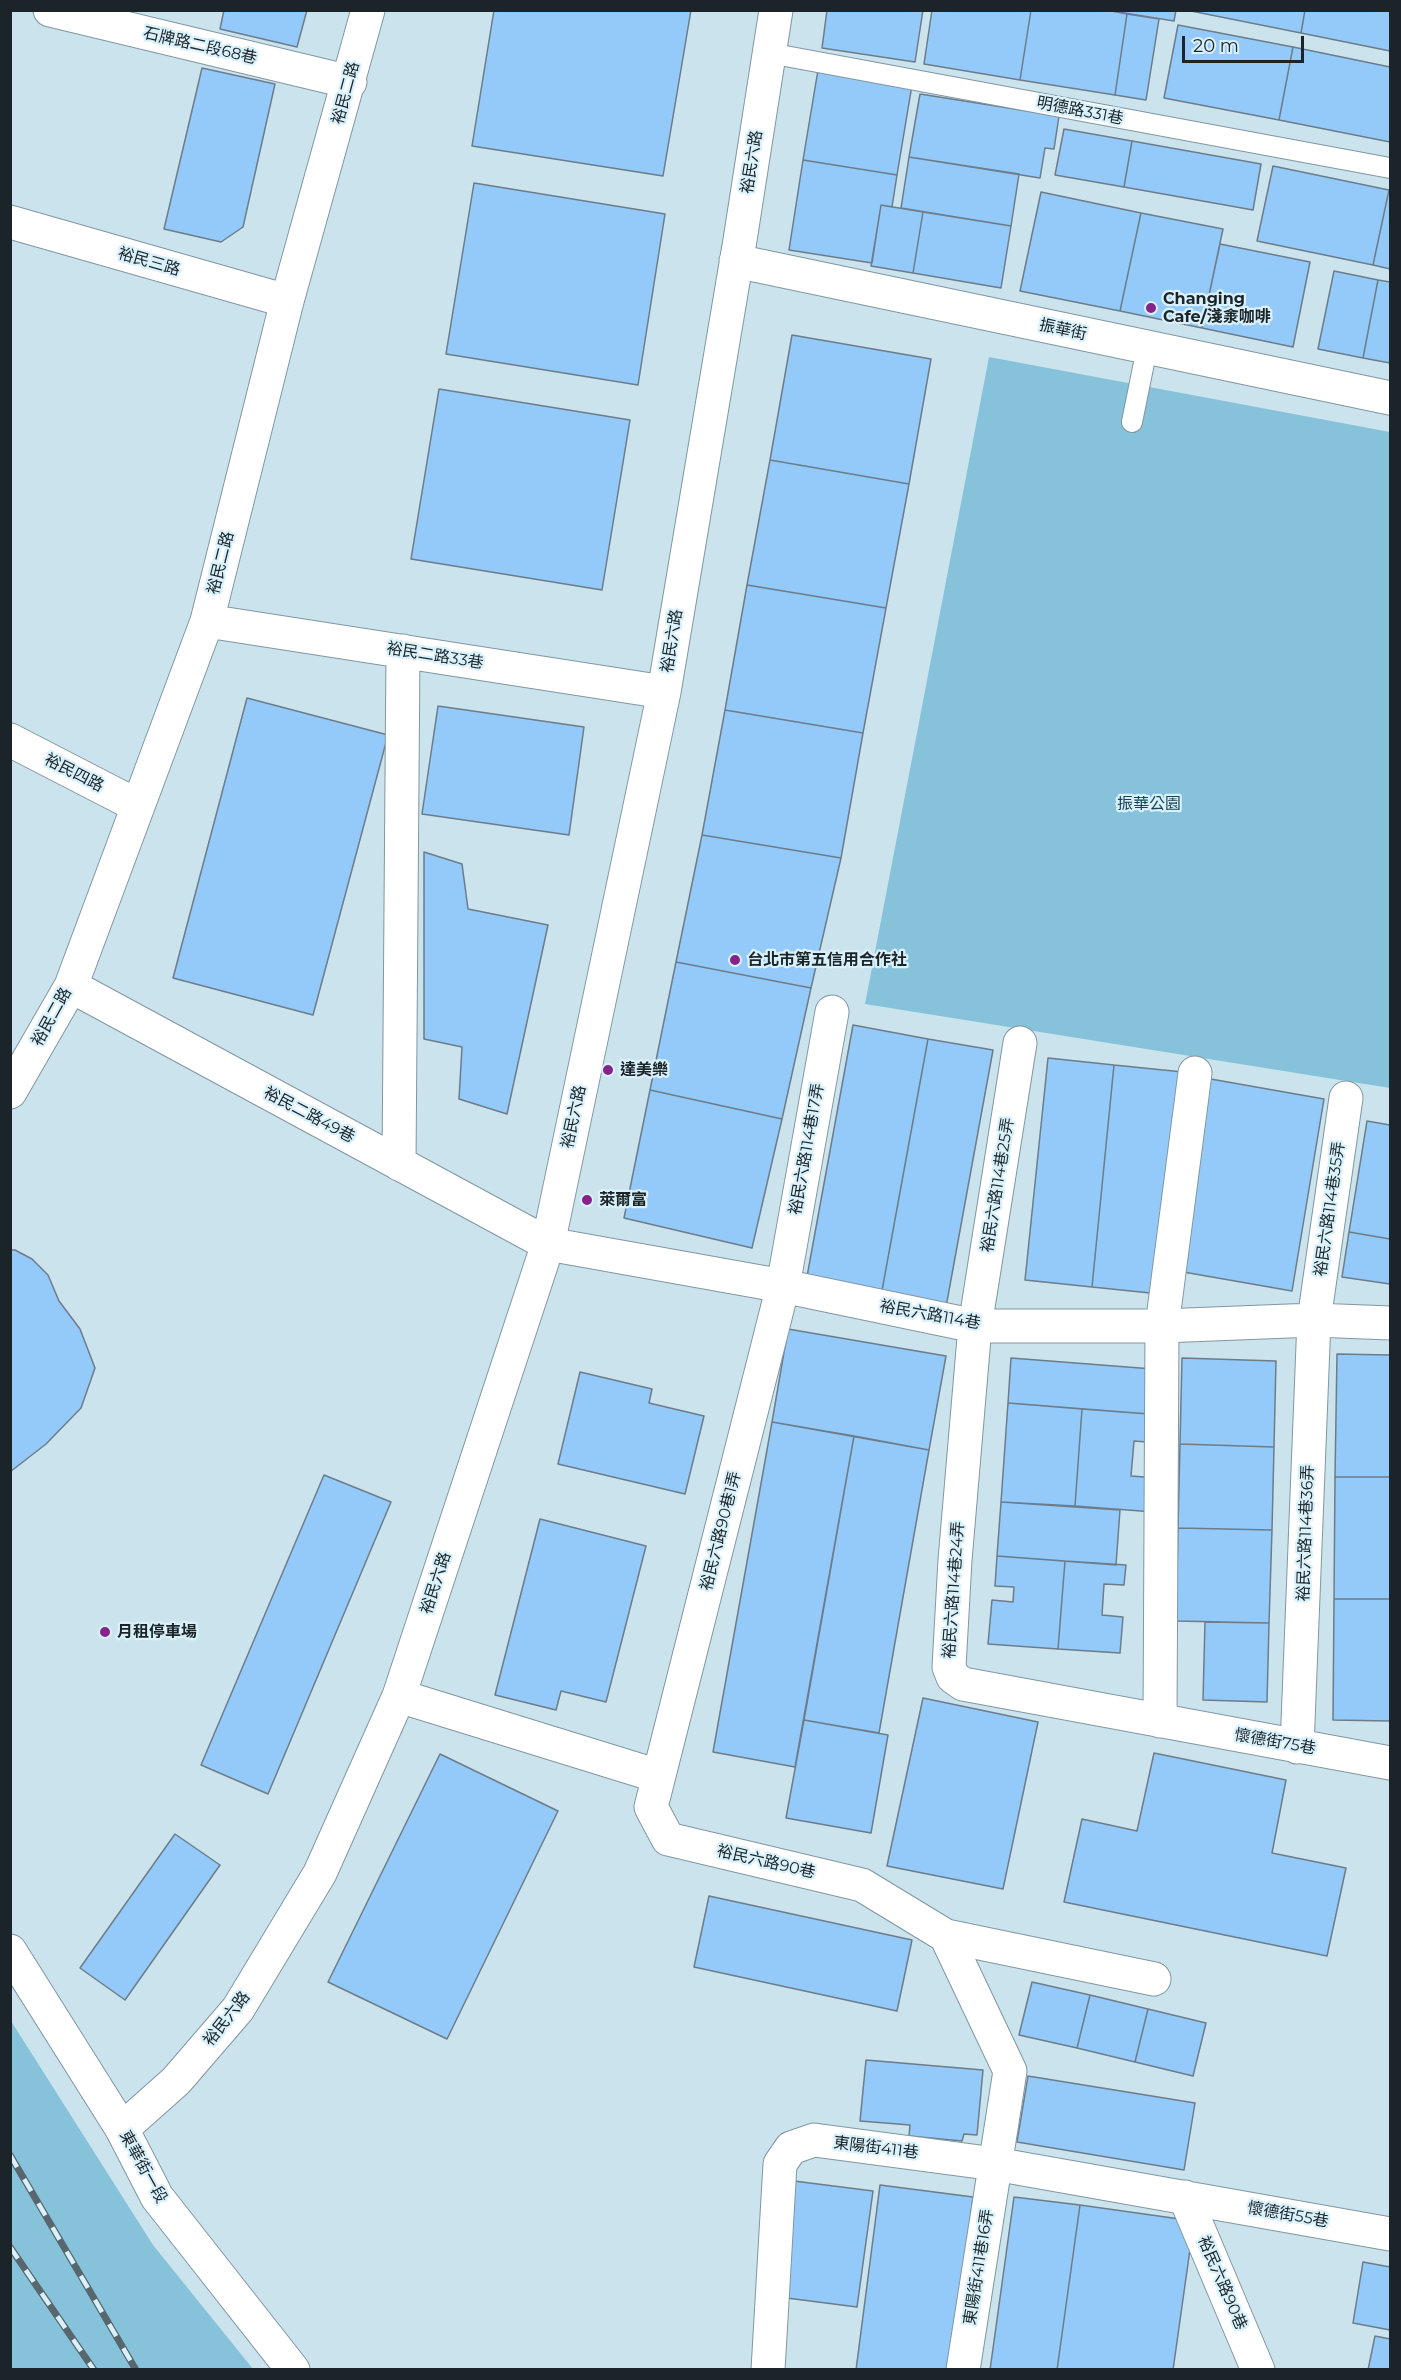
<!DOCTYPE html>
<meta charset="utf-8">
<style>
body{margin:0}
#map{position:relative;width:1401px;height:2380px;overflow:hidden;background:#cbe3ed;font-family:Montserrat,sans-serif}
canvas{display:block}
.frame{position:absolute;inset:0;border:12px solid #1b2428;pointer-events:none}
.scale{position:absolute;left:1182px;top:36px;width:122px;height:27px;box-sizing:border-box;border:3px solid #1b2428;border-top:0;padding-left:8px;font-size:18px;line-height:21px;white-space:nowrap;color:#1b2428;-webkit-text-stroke:4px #d9f1fb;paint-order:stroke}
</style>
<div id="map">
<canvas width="1401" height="2380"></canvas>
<div class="frame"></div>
<div class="scale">20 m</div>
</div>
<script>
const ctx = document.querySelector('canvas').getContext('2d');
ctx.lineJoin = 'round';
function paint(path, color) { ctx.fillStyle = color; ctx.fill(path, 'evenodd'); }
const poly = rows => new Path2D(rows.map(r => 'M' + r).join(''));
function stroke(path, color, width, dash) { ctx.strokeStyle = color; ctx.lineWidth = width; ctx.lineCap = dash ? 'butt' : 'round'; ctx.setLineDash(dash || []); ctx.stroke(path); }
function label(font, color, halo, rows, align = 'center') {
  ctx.font = font + ' Montserrat,"Noto Sans TC",sans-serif'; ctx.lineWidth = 4.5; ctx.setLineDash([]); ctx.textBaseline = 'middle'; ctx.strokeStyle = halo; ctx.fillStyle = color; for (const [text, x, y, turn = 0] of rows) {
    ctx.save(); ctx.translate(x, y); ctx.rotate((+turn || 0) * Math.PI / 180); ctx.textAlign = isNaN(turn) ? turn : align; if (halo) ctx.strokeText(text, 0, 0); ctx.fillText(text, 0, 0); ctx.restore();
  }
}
paint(poly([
 [989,357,1390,432,1390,1088,865,1004],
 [11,2021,153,2245,253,2369,11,2369]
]), '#87c2db');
const building = poly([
 [224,10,307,10,297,47,220,29,224,10],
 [494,10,691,10,663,176,472,146,494,10],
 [827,10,923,10,915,62,822,48,827,10],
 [932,10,1031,10,1020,80,924,64,932,10],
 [1031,10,1106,10,1127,14,1115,95,1020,80,1031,10],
 [1106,10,1176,10,1174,21,1106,10],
 [1186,10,1305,10,1301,33,1186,10],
 [1305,10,1390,10,1390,51,1301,33,1305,10],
 [1127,14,1159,19,1146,100,1115,95,1127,14],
 [1178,25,1293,47,1279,120,1164,98,1178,25],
 [1293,47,1390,67,1390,142,1279,120,1293,47],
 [202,68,275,84,243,227,221,242,164,229,202,68],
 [818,70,912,85,897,175,803,160,818,70],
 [920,94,1059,116,1054,149,1045,148,1040,178,909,157,920,94],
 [1064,129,1132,141,1124,187,1055,175,1064,129],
 [1132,141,1261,164,1253,210,1124,187,1132,141],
 [909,157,1019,174,1011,226,901,208,909,157],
 [803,160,897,175,892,207,881,205,872,263,789,250,803,160],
 [1273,166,1389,190,1373,265,1257,241,1273,166],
 [474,183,665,214,638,385,446,354,474,183],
 [1389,190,1390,190,1390,269,1373,265,1389,190],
 [1041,192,1141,213,1120,311,1020,291,1041,192],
 [881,205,923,212,913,273,871,266,881,205],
 [923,212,1011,226,1001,288,913,273,923,212],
 [1141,213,1223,229,1202,328,1120,311,1141,213],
 [1220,244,1310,262,1293,347,1202,328,1220,244],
 [1334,271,1378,280,1363,358,1318,349,1334,271],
 [1378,280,1390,282,1390,363,1363,358,1378,280],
 [792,335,931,359,909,484,770,460,792,335],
 [439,389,630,420,602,590,411,559,439,389],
 [770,460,909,484,886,608,747,585,770,460],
 [747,585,886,608,863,733,725,710,747,585],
 [247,698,388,735,313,1015,173,978,247,698],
 [438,706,584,727,569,835,422,814,438,706],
 [725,710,863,733,841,858,702,835,725,710],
 [702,835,841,858,811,988,676,962,702,835],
 [424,852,462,864,468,909,548,925,507,1114,459,1099,462,1047,424,1039,424,852],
 [676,962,811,988,782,1119,650,1090,676,962],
 [853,1025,928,1039,881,1296,806,1282,853,1025],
 [928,1039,993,1050,946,1307,881,1296,928,1039],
 [1048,1058,1114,1065,1092,1287,1025,1280,1048,1058],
 [1114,1065,1183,1072,1160,1294,1092,1287,1114,1065],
 [1205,1078,1324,1099,1292,1291,1172,1270,1205,1078],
 [650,1090,782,1119,752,1248,624,1218,650,1090],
 [1367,1121,1390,1125,1390,1239,1349,1232,1367,1121],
 [1349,1232,1390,1239,1390,1284,1342,1277,1349,1232],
 [10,1250,15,1250,32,1259,48,1275,59,1301,80,1329,95,1368,81,1408,46,1444,10,1472,10,1250],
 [788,1329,946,1356,929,1450,772,1422,788,1329],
 [1337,1354,1390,1355,1390,1477,1335,1477,1337,1354],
 [1011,1358,1153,1369,1149,1414,1008,1403,1011,1358],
 [1182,1358,1276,1361,1274,1447,1180,1444,1182,1358],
 [580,1372,652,1389,649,1403,704,1416,685,1494,558,1464,580,1372],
 [1008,1403,1082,1409,1075,1506,1001,1502,1008,1403],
 [1082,1409,1149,1414,1147,1442,1134,1441,1131,1476,1157,1478,1154,1512,1075,1506,1082,1409],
 [772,1422,854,1436,795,1767,713,1752,772,1422],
 [854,1436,929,1450,879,1733,804,1720,854,1436],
 [1180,1444,1274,1447,1272,1530,1178,1528,1180,1444],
 [324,1475,391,1502,268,1794,201,1765,324,1475],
 [1335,1477,1390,1477,1390,1599,1334,1599,1335,1477],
 [1001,1502,1120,1510,1116,1565,997,1556,1001,1502],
 [540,1519,646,1546,606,1702,561,1691,556,1710,495,1695,540,1519],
 [1178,1528,1272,1530,1269,1623,1176,1621,1178,1528],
 [997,1556,1065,1561,1058,1649,988,1644,992,1600,1013,1602,1014,1587,995,1586,997,1556],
 [1065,1561,1126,1565,1124,1585,1104,1584,1102,1615,1123,1617,1120,1653,1058,1649,1065,1561],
 [1334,1599,1390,1599,1390,1721,1333,1720,1334,1599],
 [1205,1622,1269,1623,1267,1702,1203,1700,1205,1622],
 [923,1698,1038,1722,1003,1889,887,1866,923,1698],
 [804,1720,888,1735,871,1833,786,1818,804,1720],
 [1154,1753,1286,1780,1272,1853,1346,1868,1327,1956,1064,1902,1082,1819,1137,1831,1154,1753],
 [440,1754,558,1811,447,2039,328,1982,440,1754],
 [175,1834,220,1865,125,2000,80,1968,175,1834],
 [709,1896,912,1940,897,2011,694,1967,709,1896],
 [1032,1982,1090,1995,1077,2048,1019,2035,1032,1982],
 [1090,1995,1148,2009,1135,2062,1077,2048,1090,1995],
 [1148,2009,1206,2023,1193,2076,1135,2062,1148,2009],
 [866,2060,983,2070,977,2135,964,2134,962,2141,909,2136,910,2125,860,2121,866,2060],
 [1028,2076,1195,2103,1184,2170,1017,2142,1028,2076],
 [794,2181,873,2191,857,2307,779,2297,794,2181],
 [880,2185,973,2197,951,2370,856,2370,880,2185],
 [1014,2197,1080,2205,1057,2370,990,2370,1014,2197],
 [1080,2205,1194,2221,1173,2370,1057,2370,1080,2205],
 [1363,2262,1390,2267,1390,2330,1353,2323,1363,2262],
 [1375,2336,1390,2339,1390,2370,1368,2370,1375,2336]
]);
paint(building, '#94caf9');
stroke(building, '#6c7c8a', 1.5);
const lane = poly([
 [769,53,1390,168],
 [1132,422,1147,348]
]);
const street = poly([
 [50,10,350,82],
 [10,222,287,301],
 [736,261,1390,398],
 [207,621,664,692],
 [10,740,138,806],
 [71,986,548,1244,783,1286,975,1326,1162,1326,1314,1320,1390,1323],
 [832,1012,783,1286,651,1807,668,1839,862,1885,946,1936,1010,2071,963,2370],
 [1020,1043,975,1326,955,1560,949,1667,953,1677,963,1684,1390,1763],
 [10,1092,71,986,207,621,287,301,368,10],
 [399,1164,403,651],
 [399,1696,658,1776],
 [1160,1721,1162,1326,1195,1073],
 [1297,1747,1314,1320,1346,1098],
 [946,1936,1154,1979],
 [122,2129,176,2081,238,2009,320,1873,399,1696,548,1244,664,692,740,240,776,10],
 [1185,2197,1258,2370],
 [768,2370,780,2164,791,2148,814,2140,995,2164,1390,2234]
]);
const secondary = poly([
 [10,1951,122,2129,157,2197,293,2370]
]);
stroke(lane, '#8197a1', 22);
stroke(street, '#8197a1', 35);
stroke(secondary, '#8197a1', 35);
stroke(lane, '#fff', 20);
stroke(street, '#fff', 33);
stroke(secondary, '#fff', 33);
const rail = poly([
 [10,2155,136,2370],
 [10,2247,94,2370]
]);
stroke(rail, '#58666d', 7);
stroke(rail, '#d9f1fb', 4.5, [14]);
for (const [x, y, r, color] of [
 [1151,308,6,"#86238b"],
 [735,960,6,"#86238b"],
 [608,1070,6,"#86238b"],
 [587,1200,6,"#86238b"],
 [105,1632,6,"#86238b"]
]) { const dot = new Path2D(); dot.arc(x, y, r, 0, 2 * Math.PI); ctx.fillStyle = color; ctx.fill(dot); stroke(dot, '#d9f1fb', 2); }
label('16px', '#1b2428', '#d9f1fb', [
 ["石牌路二段68巷",200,46,13],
 ["裕民二路",346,93,-75],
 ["明德路331巷",1080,111,11],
 ["裕民六路",752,162,-81],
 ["裕民三路",149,262,16],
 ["振華街",1063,330,12],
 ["裕民二路",221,563,-76],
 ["裕民六路",672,641,-81],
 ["裕民二路33巷",435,656,9],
 ["裕民四路",74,773,27],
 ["裕民二路",52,1017,-61],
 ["裕民二路49巷",309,1115,28],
 ["裕民六路",574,1117,-78],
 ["裕民六路114巷17弄",807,1149,-80],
 ["裕民六路114巷25弄",998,1185,-81],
 ["裕民六路114巷35弄",1330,1209,-82],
 ["裕民六路114巷",930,1315,10],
 ["裕民六路90巷1弄",721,1531,-76],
 ["裕民六路114巷36弄",1306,1533,-88],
 ["裕民六路",436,1583,-72],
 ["裕民六路114巷24弄",954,1590,-86],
 ["懷德街75巷",1275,1742,10],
 ["裕民六路90巷",766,1862,13],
 ["裕民六路",227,2019,-52],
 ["東陽街411巷",876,2148,7],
 ["東華街一段",143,2167,61],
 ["懷德街55巷",1288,2215,10],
 ["東陽街411巷16弄",979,2267,-81],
 ["裕民六路90巷",1222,2283,67]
]);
label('bold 16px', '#1b2428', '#d9f1fb', [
 ["Changing",1163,299],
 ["Cafe/淺淾咖啡",1163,317],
 ["台北市第五信用合作社",747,960],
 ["達美樂",620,1070],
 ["萊爾富",599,1200],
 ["月租停車場",117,1632]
], 'left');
label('16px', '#184555', '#d9f1fb', [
 ["振華公園",1149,804]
]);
</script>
